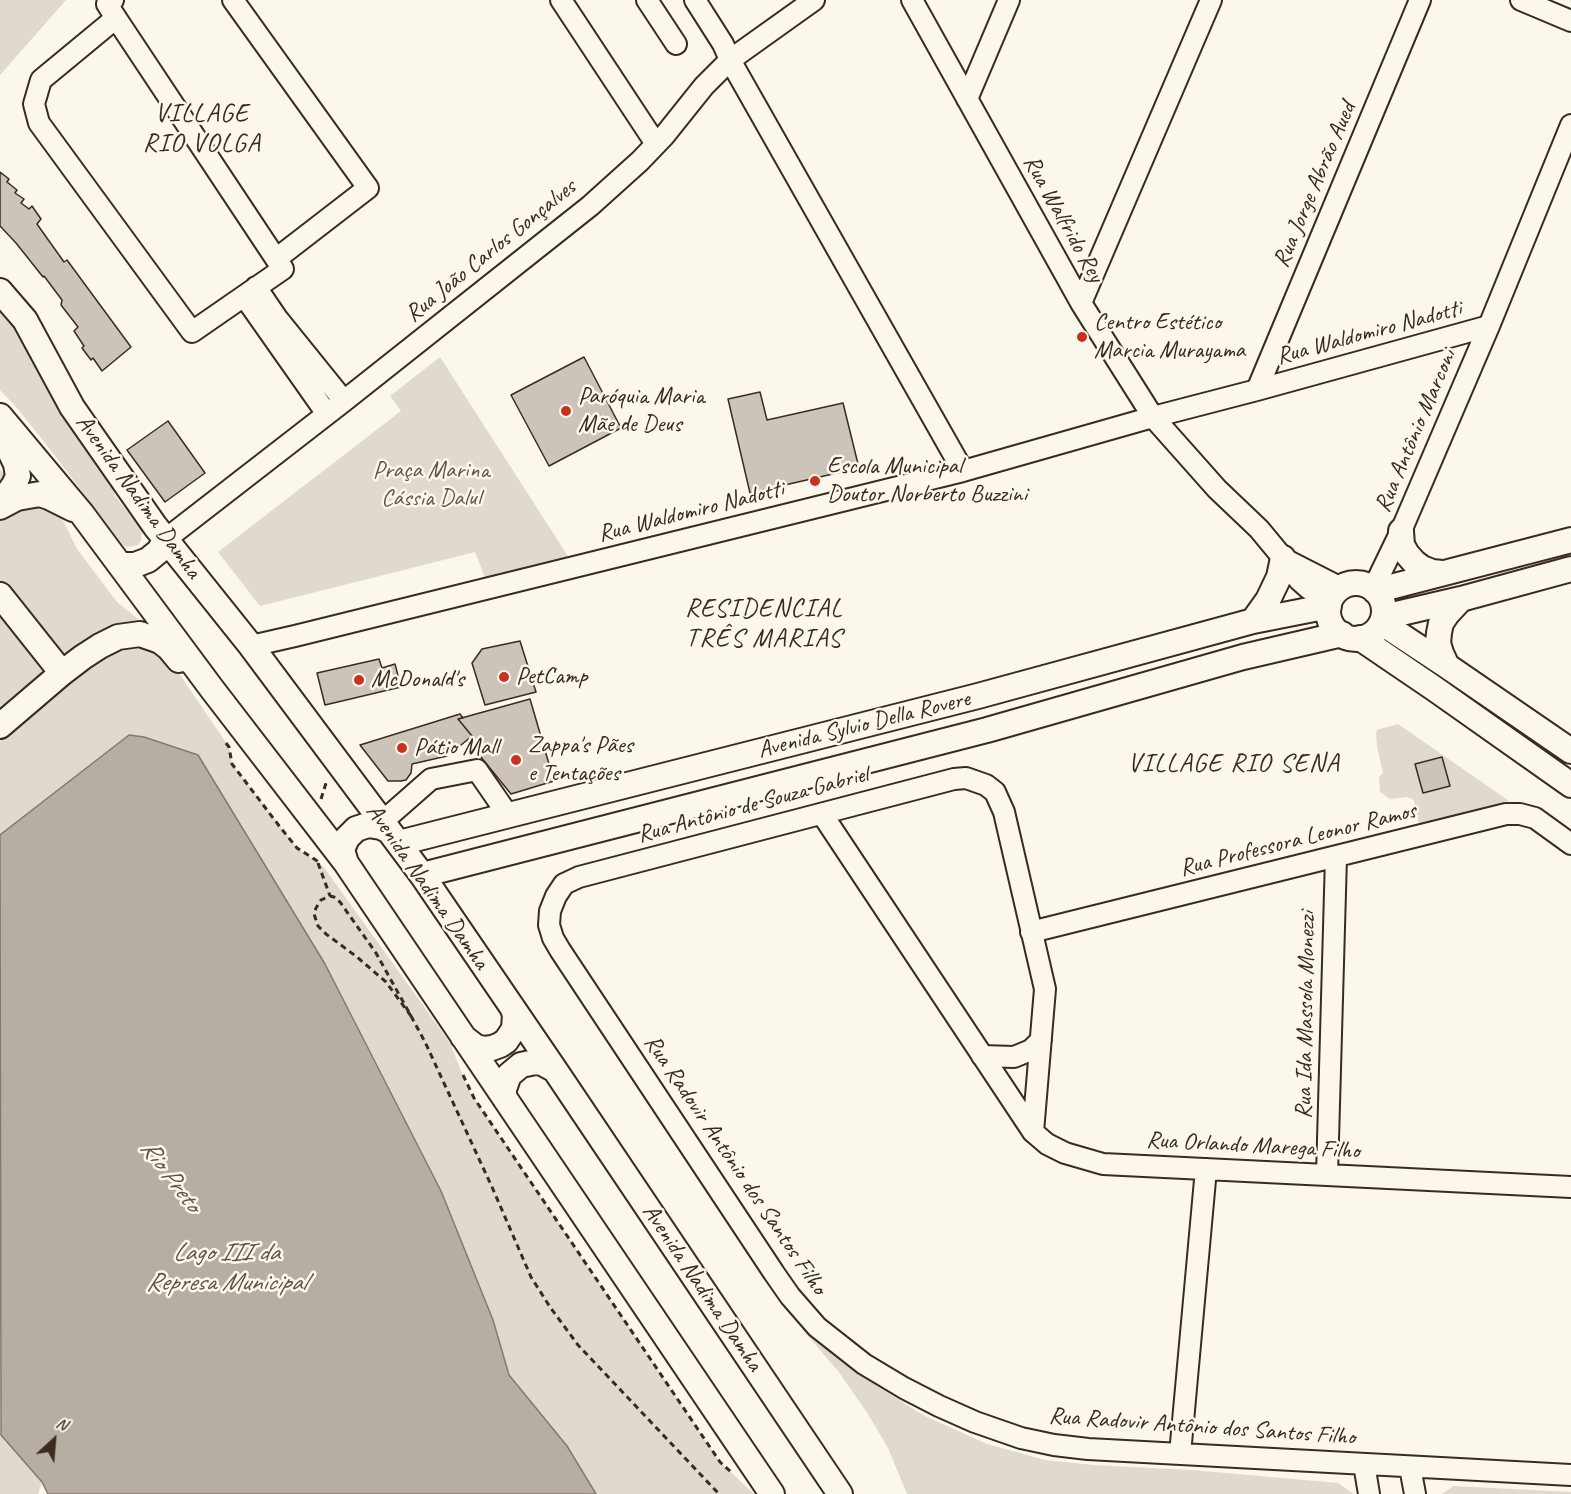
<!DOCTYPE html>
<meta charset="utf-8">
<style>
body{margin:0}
#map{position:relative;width:1571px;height:1494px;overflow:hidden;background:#fbf7ec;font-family:Caveat,sans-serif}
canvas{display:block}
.north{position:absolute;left:24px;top:1410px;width:60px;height:60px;-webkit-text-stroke:4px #fbf7ec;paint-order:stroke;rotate:26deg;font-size:16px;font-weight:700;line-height:24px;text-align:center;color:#3b2a1e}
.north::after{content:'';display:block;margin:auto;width:21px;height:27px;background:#3b2a1e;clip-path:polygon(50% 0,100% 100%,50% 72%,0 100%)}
</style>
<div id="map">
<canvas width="1571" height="1494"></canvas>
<div class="north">N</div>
</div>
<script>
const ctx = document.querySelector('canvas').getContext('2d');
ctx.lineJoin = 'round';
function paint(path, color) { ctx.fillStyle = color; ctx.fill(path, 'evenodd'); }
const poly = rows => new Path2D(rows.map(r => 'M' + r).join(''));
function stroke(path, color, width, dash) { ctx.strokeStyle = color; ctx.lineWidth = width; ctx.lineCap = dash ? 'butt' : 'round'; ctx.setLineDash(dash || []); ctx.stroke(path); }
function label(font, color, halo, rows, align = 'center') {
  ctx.font = font + ' Caveat,sans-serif'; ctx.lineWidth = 5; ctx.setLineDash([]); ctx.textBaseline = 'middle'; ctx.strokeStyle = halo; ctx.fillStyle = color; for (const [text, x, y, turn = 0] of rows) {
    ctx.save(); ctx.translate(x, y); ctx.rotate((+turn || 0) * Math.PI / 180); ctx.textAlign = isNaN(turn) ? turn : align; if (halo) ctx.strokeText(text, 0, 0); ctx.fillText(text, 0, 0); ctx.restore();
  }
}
paint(poly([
 [0,0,66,0,0,75],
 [0,301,110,475,115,496,142,530,141,541,138,545,127,547,123,545,45,443,17,408,0,390],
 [440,357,571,561,486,580,475,552,260,606,218,552,401,411,390,396],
 [0,470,58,510,77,549,117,602,139,620,152,634,229,747,232,764,297,848,323,866,450,1043,468,1089,474,1098,720,1462,754,1494,596,1494,567,1446,509,1375,502,1350,440,1191,325,964,198,755,129,735,0,835],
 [1398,724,1509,801,1419,824,1414,800,1407,797,1390,799,1380,792,1379,777,1383,773,1377,747,1376,733,1377,730,1380,729],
 [802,1329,877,1386,923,1415,987,1444,1045,1460,1093,1465,1192,1470,1338,1483,1354,1494,907,1494,888,1448,868,1414,838,1371],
 [0,1430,1,1435,42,1482,38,1494,0,1494],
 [1453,1486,1571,1492,1571,1494,1442,1494]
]), '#dfd9ce');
const water = poly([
 [129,735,144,737,198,755,325,964,441,1191,493,1320,509,1375,567,1446,596,1494,48,1494,42,1482,1,1435,0,835,129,735]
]);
paint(water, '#b6aea2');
stroke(water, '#85796d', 1.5);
const building = poly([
 [0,172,9,179,7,182,17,190,15,193,24,199,21,203,29,209,32,206,41,219,37,224,64,262,67,260,131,347,102,371,93,358,91,360,82,348,84,346,74,331,78,327,61,305,62,300,44,276,43,277,16,243,0,226,0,172],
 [584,357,621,428,549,466,511,395,584,357],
 [760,392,767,420,843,403,859,468,750,493,728,399,760,392],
 [168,421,205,473,165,502,127,450,168,421],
 [520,641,536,692,485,705,472,663,482,649,520,641],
 [379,659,382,668,395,664,401,687,325,705,317,673,379,659],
 [530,699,554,781,511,794,467,740,472,736,458,719,530,699],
 [460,714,463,718,458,719,472,736,455,750,447,741,442,745,447,756,412,764,411,773,406,780,401,781,388,781,360,745,460,714],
 [1442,757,1450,786,1423,793,1415,764,1442,757]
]);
paint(building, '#ccc4b9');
stroke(building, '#3b2a1e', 1.5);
const minor = poly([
 [113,0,107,4,116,18,276,259,283,269,192,332,39,123,34,104,41,80,116,18],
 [233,0,368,188,276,259],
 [561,0,656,144],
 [647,0,676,44],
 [695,0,723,44,730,60,963,471],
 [912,0,1081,303,1153,417,1217,489,1259,529,1283,558,1299,580,1308,588,1330,602],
 [1521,0,1571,21],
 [967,99,1009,0],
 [256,287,277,318,344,401],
 [244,296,327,414],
 [1081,303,1211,0],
 [1257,390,1420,0],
 [166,539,344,401,590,206,640,161,664,136,704,86,730,60,814,0],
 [1288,561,1341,588],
 [1373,589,1401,531,1489,326,1571,125],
 [251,646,295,636,963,471,1153,417,1257,390,1489,326],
 [822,814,1033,1132,1047,1144,1065,1153,1103,1164,1571,1187],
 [382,822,431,779,477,770,508,815],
 [1031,932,1506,814,1520,814,1535,818,1571,844],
 [982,1056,1014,1057,1031,1050,1041,1040],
 [1033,1132,1045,989,1004,812,995,792,986,785,966,778,954,779,579,877,564,884,556,896,550,911,549,925,553,938,560,950,774,1273,790,1296,817,1327,864,1364,904,1388,939,1406,975,1422,1021,1438,1054,1445,1088,1449,1571,1475],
 [1327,1175,1336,857],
 [1180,1454,1206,1169],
 [1364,1464,1369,1494],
 [1410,1467,1415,1494]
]);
const major = poly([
 [0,291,25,320,72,407,155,526,251,646,422,875,555,1070,840,1494],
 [0,416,82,514,212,689,346,863,772,1494],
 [0,430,16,464,18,476,14,485,0,505],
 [0,507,17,498,40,494,49,497,73,509],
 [1401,531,1402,545,1407,554,1414,562,1422,568,1432,572,1442,573],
 [121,565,135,565,148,560,159,551,166,539],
 '1328 611a28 28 0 1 1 56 0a28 28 0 1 1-56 0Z',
 [1375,591,1571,540],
 [0,595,62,673],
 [1384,617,1461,599,1571,569],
 [1253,621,1268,600,1279,577,1283,558],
 [1382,623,1447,666,1571,751],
 [1360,638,1435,689,1571,785],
 [1447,666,1441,653,1438,643,1439,633,1441,623,1447,614,1461,599],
 [0,726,62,673,83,657,100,646,118,637,140,634,160,641,169,648,179,660],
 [399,843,978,696,1253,621,1329,606],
 [346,863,342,850,347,838,356,829,368,825,381,827,389,831],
 [422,875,987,730,1243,657,1342,634],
 [463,1037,476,1047,484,1049,492,1048,500,1045,506,1041,514,1029,515,1014,512,1007],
 [504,1097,504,1089,509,1075,521,1065,535,1062,542,1063,555,1070]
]);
stroke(minor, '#3b2a1e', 24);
stroke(major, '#3b2a1e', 28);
stroke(poly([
 [226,743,229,747,232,764,280,827,297,848,319,862],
 [321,799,327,780],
 [318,863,330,896],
 [411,1016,386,982,357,957,326,934,318,926,314,914,316,908,321,900,330,896,334,897,340,902,376,953,411,1016,425,1042,492,1187,531,1277,550,1307,578,1345,719,1494],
 [463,1075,474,1098,720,1462,731,1472]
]), '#3b2a1e', 3, [6, 4.5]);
stroke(minor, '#fbf7ec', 20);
stroke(major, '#fbf7ec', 24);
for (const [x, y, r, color] of [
 [1082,337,6,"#c8321e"],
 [566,411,6,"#c8321e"],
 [815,481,6,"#c8321e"],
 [504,677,6,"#c8321e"],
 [359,680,6,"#c8321e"],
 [402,748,6,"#c8321e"],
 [516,760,6,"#c8321e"]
]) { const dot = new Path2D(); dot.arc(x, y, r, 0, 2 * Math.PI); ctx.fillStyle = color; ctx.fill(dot); stroke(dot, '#fbf7ec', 2); }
label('24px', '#3b2a1e', '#fbf7ec', [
 ["Rua Jorge Abrão Aued",1315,185,-67],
 ["Rua Walfrido Rey",1063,219,61],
 ["Rua João Carlos Gonçalves",491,251,-39],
 ["Rua Waldomiro Nadotti",1369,333,-15],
 ["Rua Antônio Marconi",1416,431,-67],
 ["Avenida Nadima Damha",138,497,54],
 ["Rua Waldomiro Nadotti",691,512,-14],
 ["Avenida Sylvio Della Rovere",864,725,-14],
 ["Rua Antônio de Souza Gabriel",753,805,-15],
 ["Rua Professora Leonor Ramos",1298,840,-14],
 ["Avenida Nadima Damha",427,887,55],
 ["Rua Ida Massola Monezzi",1306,1015,-89],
 ["Rua Orlando Marega Filho",1253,1146,3],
 ["Rua Radovir Antônio dos Santos Filho",735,1165,56],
 ["Avenida Nadima Damha",702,1288,56],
 ["Rua Radovir Antônio dos Santos Filho",1202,1427,4]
]);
label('24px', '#3b2a1e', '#fbf7ec', [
 ["Centro Estético",1094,323],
 ["Marcia Murayama",1094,351],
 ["Paróquia Maria",578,397],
 ["Mãe de Deus",578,425],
 ["Escola Municipal",827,467],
 ["Doutor Norberto Buzzini",827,495],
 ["PetCamp",516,677],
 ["McDonald's",371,680],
 ["Zappa's Pães",528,746],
 ["e Tentações",528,774],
 ["Pátio Mall",414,748]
], 'left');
label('24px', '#64564a', '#fbf7ec', [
 ["Praça Marina",431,471],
 ["Cássia Dalul",431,499]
]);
ctx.letterSpacing = '1.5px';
label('26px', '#3b2a1e', '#fbf7ec', [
 ["VILLAGE",202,114],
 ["RIO VOLGA",202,144],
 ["RESIDENCIAL",764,609],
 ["TRÊS MARIAS",764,639],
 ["VILLAGE RIO SENA",1234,764]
]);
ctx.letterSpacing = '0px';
label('italic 26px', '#605246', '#fbf7ec', [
 ["Rio Preto",170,1176,53],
 ["Lago III da",226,1253],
 ["Represa Municipal",226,1283]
]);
</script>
